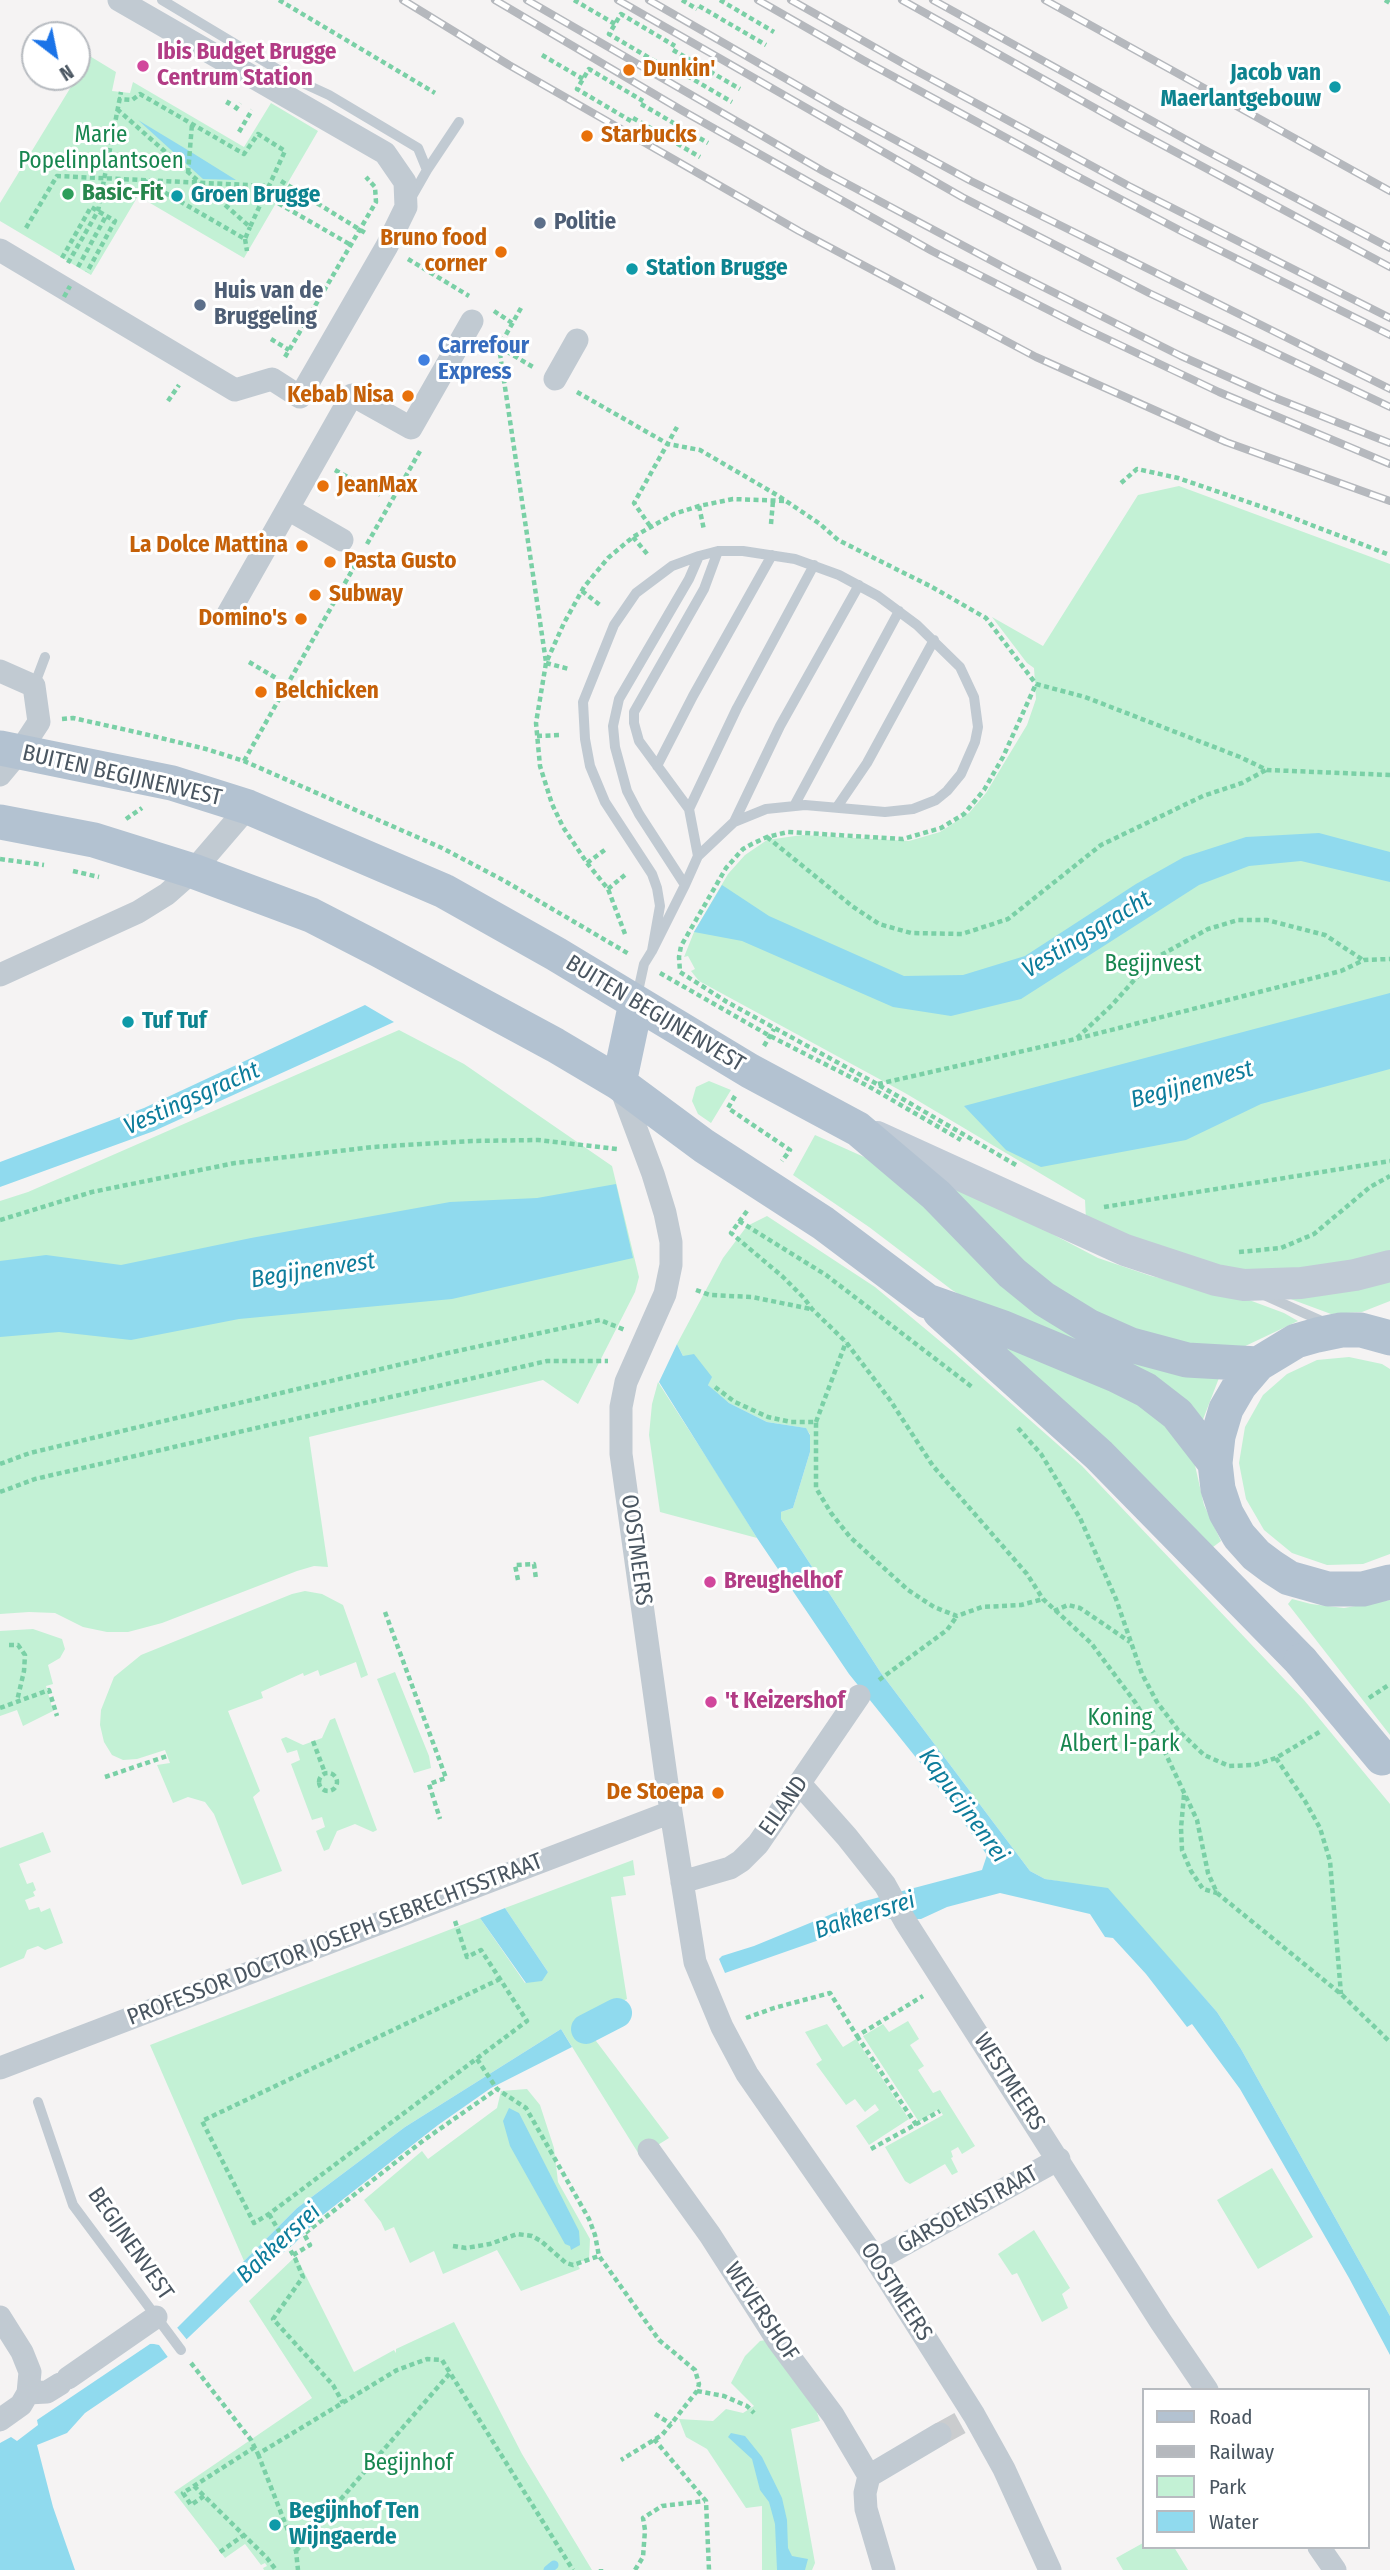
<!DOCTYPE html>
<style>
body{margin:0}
#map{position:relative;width:1390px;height:2570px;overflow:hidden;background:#f5f3f3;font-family:"Fira Sans Condensed",sans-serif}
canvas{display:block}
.legend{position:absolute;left:1142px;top:2388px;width:228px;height:161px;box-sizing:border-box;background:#fff;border:2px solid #b7bbc0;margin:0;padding:9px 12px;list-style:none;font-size:21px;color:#4a5661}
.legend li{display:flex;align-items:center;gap:14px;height:35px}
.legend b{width:35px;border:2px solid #b7bbc0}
.north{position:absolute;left:21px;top:21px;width:70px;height:70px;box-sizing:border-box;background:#fff;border:2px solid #b7bbc0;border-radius:50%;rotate:148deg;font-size:19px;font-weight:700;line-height:28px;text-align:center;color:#4a5661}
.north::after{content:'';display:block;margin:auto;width:24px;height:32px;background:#1a73e8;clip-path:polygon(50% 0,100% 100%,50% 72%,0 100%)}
</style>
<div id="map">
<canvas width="1390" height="2570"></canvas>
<ul class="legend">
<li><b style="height:9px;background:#b3c2d1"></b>Road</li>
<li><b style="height:9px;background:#b5b8bd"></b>Railway</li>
<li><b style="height:19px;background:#c3f1d5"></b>Park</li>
<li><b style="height:19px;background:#90daee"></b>Water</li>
</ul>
<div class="north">N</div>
</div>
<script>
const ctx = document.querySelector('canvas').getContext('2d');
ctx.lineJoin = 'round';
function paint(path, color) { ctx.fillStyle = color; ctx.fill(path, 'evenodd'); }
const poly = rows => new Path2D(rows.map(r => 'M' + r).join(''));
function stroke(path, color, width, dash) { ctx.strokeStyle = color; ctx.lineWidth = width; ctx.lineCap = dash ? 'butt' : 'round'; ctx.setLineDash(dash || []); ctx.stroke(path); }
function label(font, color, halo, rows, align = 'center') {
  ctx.font = font + ' "Fira Sans Condensed",sans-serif'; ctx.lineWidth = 6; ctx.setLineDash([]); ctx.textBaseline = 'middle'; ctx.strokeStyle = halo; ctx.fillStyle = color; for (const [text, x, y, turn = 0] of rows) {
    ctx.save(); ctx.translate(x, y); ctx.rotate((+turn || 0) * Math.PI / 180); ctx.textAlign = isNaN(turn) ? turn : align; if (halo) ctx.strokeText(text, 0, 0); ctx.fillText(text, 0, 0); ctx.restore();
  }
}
paint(poly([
 [88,55,116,72,112,91,130,93,133,82,244,147,271,103,318,131,244,258,138,196,91,275,0,221,0,203,77,77],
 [1179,486,1390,564,1390,1256,1379,1260,1238,1274,1086,1220,1085,1200,905,1093,699,981,691,971,695,969,688,956,684,957,694,932,728,874,745,855,767,840,802,835,909,841,940,832,969,813,986,793,1027,725,1036,699,1034,668,1027,663,992,617,1043,646,1138,495],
 [399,1030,464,1064,612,1166,639,1277,635,1292,578,1404,543,1380,309,1437,328,1567,314,1566,297,1571,162,1623,128,1632,107,1632,83,1627,55,1613,29,1612,0,1614,0,1201,28,1192],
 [709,1081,731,1090,711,1123,698,1114,692,1101,696,1087],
 [815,1135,882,1165,990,1267,1219,1378,1202,1422,971,1302,952,1290,869,1227,793,1175],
 [953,1182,1098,1258,1151,1276,1241,1297,1284,1313,1298,1321,1239,1349,1175,1349,1067,1304,942,1183],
 [767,1216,875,1287,953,1352,1082,1466,1304,1700,1390,1804,1390,2316,1241,2049,1217,2012,1166,1955,1074,1884,1045,1879,1030,1871,881,1673,781,1519,781,1512,793,1508,810,1452,810,1434,805,1428,767,1422,729,1403,717,1395,683,1356,677,1344,723,1258,747,1226],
 [1390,1275,1390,1301,1362,1312,1331,1314,1277,1294],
 [990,1336,1143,1400,1194,1461,1204,1505,1221,1541,1209,1550],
 [1349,1357,1382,1364,1390,1369,1390,1554,1363,1564,1327,1565,1292,1553,1264,1530,1246,1499,1239,1463,1245,1427,1263,1395,1287,1374,1317,1360],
 [658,1382,725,1486,757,1538,660,1512,649,1435,652,1404],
 [305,1591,322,1594,343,1605,368,1675,361,1678,356,1662,320,1676,318,1670,304,1676,303,1673,261,1692,263,1698,228,1711,260,1791,253,1797,282,1871,242,1885,214,1814,205,1802,188,1797,173,1803,157,1765,170,1763,165,1750,137,1759,123,1760,112,1755,104,1742,100,1725,101,1710,114,1677,141,1655,292,1594],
 [1292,1599,1311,1604,1344,1608,1390,1600,1390,1735,1288,1604],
 [33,1629,62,1639,65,1649,60,1658,48,1665,53,1684,46,1686,53,1711,23,1726,17,1710,0,1716,0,1631],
 [395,1672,429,1756,431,1768,414,1773,377,1679],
 [335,1718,377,1830,373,1832,355,1824,337,1831,329,1849,324,1851,316,1831,325,1827,322,1817,312,1820,291,1764,300,1760,297,1750,287,1753,281,1739,286,1737,303,1745,322,1738,330,1720],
 [43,1832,51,1852,19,1864,27,1884,33,1882,36,1890,33,1892,35,1896,25,1900,29,1910,39,1907,41,1912,50,1908,63,1943,45,1950,38,1946,27,1950,24,1958,0,1968,0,1848],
 [633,1860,635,1875,623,1877,626,1895,611,1897,627,1999,581,2021,669,2138,640,2156,561,2029,405,2127,297,2208,244,2261,150,2045,480,1918,525,1983,548,1972,505,1908],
 [908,2021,919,2039,910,2045,924,2066,918,2070,933,2093,940,2090,975,2146,962,2154,958,2147,951,2151,953,2157,951,2158,958,2172,952,2175,945,2164,910,2184,905,2181,885,2147,943,2115,939,2109,919,2122,863,2036,883,2024,889,2032],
 [827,2024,843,2047,856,2039,909,2119,869,2145,856,2126,879,2110,875,2104,865,2112,855,2099,846,2105,816,2064,822,2060,805,2032],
 [527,2089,540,2105,554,2148,558,2182,590,2239,589,2260,576,2262,580,2269,521,2291,497,2250,443,2274,434,2251,410,2263,394,2227,385,2231,381,2222,364,2200,422,2151,428,2159,497,2108,501,2091],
 [1272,2168,1313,2237,1258,2269,1217,2200],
 [1034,2230,1070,2288,1062,2294,1068,2308,1042,2322,1017,2273,1012,2275,998,2254],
 [296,2256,354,2372,394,2350,396,2353,396,2349,454,2322,522,2454,592,2570,264,2570,263,2568,267,2566,265,2563,261,2565,245,2544,225,2558,174,2492,312,2398,249,2301],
 [772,2339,815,2407,820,2421,791,2429,815,2563,812,2570,762,2570,762,2506,746,2508,707,2449,686,2437,679,2419,713,2421,726,2409,743,2413,754,2406,731,2383,745,2356,760,2341],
 [1143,2543,1143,2547,1174,2547,1188,2570,1123,2570,1116,2558]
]), '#c3f1d5');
paint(poly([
 [138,120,191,152,236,180,203,179],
 [1319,833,1390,852,1390,882,1301,861,1249,866,1199,885,1021,999,951,1016,893,1007,742,941,694,932,722,885,769,916,904,976,963,975,1025,956,1136,884,1184,857,1246,837],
 [1390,993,1390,1069,1261,1104,1186,1140,1041,1167,1006,1150,964,1106],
 [365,1005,394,1022,154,1131,0,1187,0,1162,144,1108],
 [616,1184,633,1258,452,1299,239,1319,131,1340,59,1332,0,1337,0,1261,46,1255,121,1265,251,1238,450,1202,537,1198],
 [677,1344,683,1356,694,1354,712,1377,708,1385,729,1403,767,1422,806,1428,810,1435,810,1452,793,1508,781,1512,781,1519,881,1673,1030,1871,1045,1879,1108,1888,1217,2012,1241,2049,1390,2316,1390,2355,1349,2278,1240,2089,1192,2024,1187,2027,1146,1974,1113,1938,1105,1937,1090,1914,1000,1893,947,1907,921,1919,879,1919,725,1973,719,1959,722,1956,754,1946,861,1902,982,1870,987,1855,922,1765,849,1674,757,1538,659,1382],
 [505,1908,548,1972,542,1981,526,1983,480,1918],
 [561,2029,572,2047,491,2088,438,2125,319,2218,294,2244,253,2276,169,2356,85,2413,67,2433,37,2445,53,2507,75,2570,0,2570,0,2443,11,2437,17,2441,38,2425,37,2420,150,2344,158,2343,178,2327,297,2208,405,2127],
 [509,2108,519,2113,579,2231,580,2245,571,2250,570,2246,565,2244,510,2146,503,2121],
 [731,2433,745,2436,762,2457,782,2498,787,2520,788,2548,792,2556,808,2559,805,2570,777,2570,775,2524,769,2502,760,2490,752,2459,728,2437]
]), '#90daee');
paint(poly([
 [175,2325,188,2341,170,2360,159,2345,149,2343]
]), '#f5f3f3');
stroke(poly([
 [548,2570,554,2565]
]), '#90daee', 9);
stroke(poly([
 [586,2029,617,2013]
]), '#90daee', 30);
stroke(poly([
 [940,2434,960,2423]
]), '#caccce', 23, [23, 11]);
stroke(poly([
 [279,0,435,93],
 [574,0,615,24],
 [682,0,697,9],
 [720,0,774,32],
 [1385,0,1390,3],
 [699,6,766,45],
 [673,50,740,89],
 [542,55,583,79],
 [665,63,732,102],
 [663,66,609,34,621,14,675,46],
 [641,104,708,143],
 [227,105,231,98],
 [117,109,250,227,285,151,258,134,244,154,140,94,132,100,118,99],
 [235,110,240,103],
 [633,118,700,157],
 [631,121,577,89,589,69,643,101],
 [239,132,252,110],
 [188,173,192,124],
 [143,180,245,239,250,227],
 [281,181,367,234],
 [271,199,351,245],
 [26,228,57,176,269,186],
 [245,239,247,251],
 [62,258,91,207,115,221,87,272],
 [408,259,469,296],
 [68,263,98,211,121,92],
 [78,267,106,216],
 [521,308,499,347,546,662],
 [494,311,512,323],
 [271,339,289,350],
 [499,347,533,367],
 [285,357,376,202,375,187,366,177],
 [577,392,668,444,700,450,777,495,820,524,838,540,932,587,986,618,1036,684,1085,697,1240,757,1267,770,1390,775],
 [168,401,179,385],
 [335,470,380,495],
 [1121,483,1137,469,1178,478,1280,513,1390,555],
 [699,506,704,530],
 [771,524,773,501],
 [650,526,634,503,677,427],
 [633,537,648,555],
 [367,544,420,451],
 [582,591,600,605],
 [249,662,276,678],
 [546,663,569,669],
 [62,719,73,718,136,732,206,749,244,761,442,848,503,880,629,954],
 [537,736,561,735],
 [244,761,358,560],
 [126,819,142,808],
 [767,837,852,906,879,924,911,933,962,934,1008,919,1101,845,1203,796,1242,783,1266,770],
 [0,859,44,865],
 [587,863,606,849],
 [73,871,99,877],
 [608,889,626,874],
 [625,934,608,889,587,863,563,827,552,804,540,766,536,723,546,663,564,623,584,587,608,558,633,537,674,514,699,506,733,499,787,501],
 [660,973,770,1036,868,1086,961,1140],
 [1077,1038,1112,1005,1152,960,1208,929,1238,920,1267,920,1325,935,1363,960],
 [764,1046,774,1029],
 [878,1084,1076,1039,1341,971,1364,960,1390,959],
 [735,1096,728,1108,790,1150,782,1161],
 [1016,1165,877,1084,727,1002,680,972,679,957,681,946,726,868,743,849,752,844,767,837,788,832,903,839,941,828,964,814,984,790,1003,757,1036,684],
 [1104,1207,1390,1161],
 [747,1211,731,1233,783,1277,804,1298,812,1309,846,1342,890,1400,933,1466,1027,1574,1043,1599,1091,1643,1135,1702,1163,1748,1197,1820,1208,1873,1217,1893,1341,1994,1390,2042],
 [0,1220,92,1192,235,1163,373,1147,472,1141,538,1140,617,1149],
 [739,1221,826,1275,972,1387],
 [1239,1252,1281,1248,1314,1234,1370,1187,1390,1176],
 [696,1290,710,1295,752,1297,811,1309],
 [715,1387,735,1402,768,1417,791,1422,816,1422,816,1488,831,1513,850,1537,908,1590,934,1607,957,1616,982,1607,1021,1605,1043,1599],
 [816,1422,846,1342],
 [1018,1428,1041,1454,1080,1518,1116,1599,1142,1674,1157,1702,1178,1730,1204,1755,1229,1766,1254,1765,1276,1758,1321,1731],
 [0,1464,30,1453,448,1353,600,1320,625,1330],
 [0,1492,35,1479,547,1361,608,1361],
 [518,1580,515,1565,534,1564,536,1579],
 [1054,1611,1068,1605,1080,1608,1130,1642],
 [385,1612,446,1778,429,1784,440,1819],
 [9,1645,18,1645,25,1655,24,1671,17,1701],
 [879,1680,947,1630,957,1616],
 [1369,1698,1390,1684],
 [0,1708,49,1690,57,1716],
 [313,1741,325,1773],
 [1276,1758,1305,1801,1320,1828,1330,1861,1341,1994],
 '319 1782a9 9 0 1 1 18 0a9 9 0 1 1-18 0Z',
 [105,1777,167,1756],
 [1184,1795,1181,1828,1182,1850,1191,1871,1203,1889,1217,1893],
 [455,1921,467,1957,481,1950,500,1979,527,2021,269,2214,254,2223,202,2121,500,1979],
 [746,2018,774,2008,830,1993,857,2036,923,1996],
 [857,2036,917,2126],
 [477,2059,497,2089,526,2108,589,2219,595,2235,599,2256,607,2267,659,2340,695,2370,699,2384,697,2391,671,2424,662,2435,621,2460],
 [871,2149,940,2111],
 [269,2214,295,2258,303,2277,273,2319,333,2385,343,2403],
 [453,2246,466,2248,490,2244,517,2234,532,2236,541,2241,566,2263,573,2265,599,2256],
 [293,2255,310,2245,304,2234,424,2140,497,2089],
 [191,2363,251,2440,258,2454,397,2370,427,2359,442,2360,573,2570],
 [697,2391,724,2396,747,2406,754,2413],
 [655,2414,671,2424],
 [654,2439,706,2501,709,2570],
 [258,2454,296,2551,298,2570],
 [194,2486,267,2558,276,2570],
 [204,2496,191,2505,183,2493,255,2447],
 [296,2551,450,2373],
 [220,2552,244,2535],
 [601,2569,601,2570],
 [635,2570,643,2557,645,2530,643,2518,662,2506,705,2501]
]), '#7ad0a6', 4.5, [5, 3.5]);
stroke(poly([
 [162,0,292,78,329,95,418,148,427,170,411,198],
 [427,170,459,122],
 [34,686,45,657],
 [657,766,693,696,772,555],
 [794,806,899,611],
 [837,807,867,763,934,640],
 [689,809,737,708,814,565],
 [734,822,780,726,859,585],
 [698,856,689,809,639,741,634,723,634,712,704,589,718,551],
 [685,885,639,814,627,791,615,747,613,726,619,699,689,579,699,556],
 [637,996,644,964,652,951,685,885,698,856,734,822,766,809,805,805,885,812,913,809,936,800,947,791,961,774,975,742,978,727,974,697,960,667,917,625,878,596,839,575,795,559,743,551,718,551,699,556,672,566,636,593,614,625,583,702,585,739,590,766,605,802,652,874,657,888,660,906,652,951],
 [1264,1295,1326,1323],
 [38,2102,73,2205,181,2350]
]), '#c1cad2', 10);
stroke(poly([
 [0,250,235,390,272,379,300,397,387,246,406,207,405,182,385,153,119,0],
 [555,379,577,340],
 [288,509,342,540],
 [228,614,352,395,411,428,472,321],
 [0,671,34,686,39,722,20,751,0,775],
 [0,975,138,912,167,894,193,871,248,807],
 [620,1086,653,1174,665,1213,671,1242,671,1265,665,1294,626,1382,621,1407,621,1454,671,1812,695,1962,722,2027,747,2074,876,2260,974,2415,1004,2469,1050,2570],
 [800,1784,847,1837,885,1885,905,1921,1161,2322,1207,2390],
 [682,1882,730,1868,741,1861,758,1844,859,1696],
 [0,2068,671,1812],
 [649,2150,710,2235,778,2341,833,2415,869,2476,865,2493,866,2509,884,2570],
 [876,2260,1059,2159],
 [0,2317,22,2352,30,2372,28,2393,21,2405,0,2420],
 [68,2378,156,2317],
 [28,2393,47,2392,60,2384],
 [869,2476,940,2434],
 [1319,2547,1335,2570]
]), '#c1cad2', 23);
stroke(poly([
 [877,1137,1125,1250,1216,1280,1244,1285,1301,1283,1355,1275,1390,1266]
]), '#c1cbd6', 32);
stroke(poly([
 [0,748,172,783,248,807,444,891,556,954,750,1071,858,1129,936,1195,1012,1273,1044,1299,1088,1326,1131,1345,1187,1360,1258,1364],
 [0,822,94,840,193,871,311,915,379,950,555,1045,619,1083,704,1146,823,1223,927,1301,1001,1327,1116,1375,1146,1390,1177,1414,1215,1463],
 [619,1083,636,1003],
 [940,1312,1099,1455,1301,1661],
 [1390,1338,1361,1330,1341,1330,1317,1335,1296,1341,1258,1364,1240,1385,1226,1409,1218,1436,1215,1463,1218,1489,1226,1513,1239,1536,1256,1555,1272,1567,1289,1578,1328,1589,1363,1589,1390,1582]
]), '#b3c2d1', 35);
const rail = poly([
 [403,0,509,65,799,231,1036,357,1226,442,1390,501],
 [495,0,683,111,932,251,1086,329,1219,392,1390,464],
 [527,0,823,171,1011,271,1181,356,1273,397,1390,443],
 [618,0,962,197,1149,293,1390,407],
 [649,0,842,111,971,181,1390,389],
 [758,0,863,60,1071,173,1183,232,1390,335],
 [791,0,913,69,1129,186,1390,318],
 [902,0,1127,126,1390,267],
 [933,0,1203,149,1390,248],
 [1045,0,1390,191]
]);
stroke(rail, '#b5b8bd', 8);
stroke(rail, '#fff', 5, [16]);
stroke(poly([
 [64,297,70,286]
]), '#7ad0a6', 4.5, [5, 3.5]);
stroke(poly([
 [1301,1661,1382,1758]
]), '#b3c2d1', 35);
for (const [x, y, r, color] of [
 [143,66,7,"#d1479c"],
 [629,70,7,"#e8710a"],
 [1335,87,7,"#0f9aa8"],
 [587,136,7,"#e8710a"],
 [68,194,7,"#2e9e5b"],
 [177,196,7,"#0f9aa8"],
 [540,223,7,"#5c6f8a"],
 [501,252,7,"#e8710a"],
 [632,269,7,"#0f9aa8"],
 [200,305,7,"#5c6f8a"],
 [424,360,7,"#3f7fe0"],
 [408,396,7,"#e8710a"],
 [323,486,7,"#e8710a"],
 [302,546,7,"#e8710a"],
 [330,562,7,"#e8710a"],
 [315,595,7,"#e8710a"],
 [301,619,7,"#e8710a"],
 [261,692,7,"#e8710a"],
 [128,1022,7,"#0f9aa8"],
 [710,1582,7,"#d1479c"],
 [711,1702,7,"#d1479c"],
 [718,1793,7,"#e8710a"],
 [275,2525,7,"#0f9aa8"]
]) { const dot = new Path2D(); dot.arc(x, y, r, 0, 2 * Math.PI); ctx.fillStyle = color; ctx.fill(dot); stroke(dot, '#fff', 2.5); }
label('bold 23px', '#b23c85', '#fff', [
 ["Ibis Budget Brugge",157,53],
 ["Centrum Station",157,79],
 ["Breughelhof",724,1582],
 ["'t Keizershof",725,1702]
], 'left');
label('bold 23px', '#c56008', '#fff', [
 ["Dunkin'",643,70],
 ["Starbucks",601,136],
 ["Bruno food",487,239,"right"],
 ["corner",487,265,"right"],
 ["Kebab Nisa",394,396,"right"],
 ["JeanMax",337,486],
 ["La Dolce Mattina",288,546,"right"],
 ["Pasta Gusto",344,562],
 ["Subway",329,595],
 ["Domino's",287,619,"right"],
 ["Belchicken",275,692],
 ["De Stoepa",704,1793,"right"]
], 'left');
label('bold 23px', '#0d838f', '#fff', [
 ["Jacob van",1321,74,"right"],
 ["Maerlantgebouw",1321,100,"right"],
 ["Groen Brugge",191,196],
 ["Station Brugge",646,269],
 ["Tuf Tuf",142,1022],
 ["Begijnhof Ten",289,2512],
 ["Wijngaerde",289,2538]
], 'left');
label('23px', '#17864f', '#fff', [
 ["Marie",101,136],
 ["Popelinplantsoen",101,162],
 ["Begijnvest",1153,965],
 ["Koning",1120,1719],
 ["Albert I-park",1120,1745],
 ["Begijnhof",408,2464]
]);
label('bold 23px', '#27864d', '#fff', [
 ["Basic-Fit",82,194]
], 'left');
label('bold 23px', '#4e5e75', '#fff', [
 ["Politie",554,223],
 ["Huis van de",214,292],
 ["Bruggeling",214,318]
], 'left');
label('bold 23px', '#366cbe', '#fff', [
 ["Carrefour",438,347],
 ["Express",438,373]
], 'left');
label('23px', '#4a5661', '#fff', [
 ["BUITEN BEGIJNENVEST",122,776,13],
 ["BUITEN BEGIJNENVEST",655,1014,31],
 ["OOSTMEERS",636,1550,82],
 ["EILAND",784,1806,-55],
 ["PROFESSOR DOCTOR JOSEPH SEBRECHTSSTRAAT",335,1940,-21],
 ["WESTMEERS",1009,2082,57],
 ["GARSOENSTRAAT",968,2210,-29],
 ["BEGIJNENVEST",130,2244,55],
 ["OOSTMEERS",896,2292,57],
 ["WEVERSHOF",761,2312,56]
]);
label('italic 24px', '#0c7c9b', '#fff', [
 ["Vestingsgracht",1087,935,-31],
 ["Begijnenvest",1192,1085,-15],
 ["Vestingsgracht",192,1099,-24],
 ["Begijnenvest",313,1271,-9],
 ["Kapucijnenrei",963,1806,54],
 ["Bakkersrei",865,1916,-18],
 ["Bakkersrei",279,2244,-43]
]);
</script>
